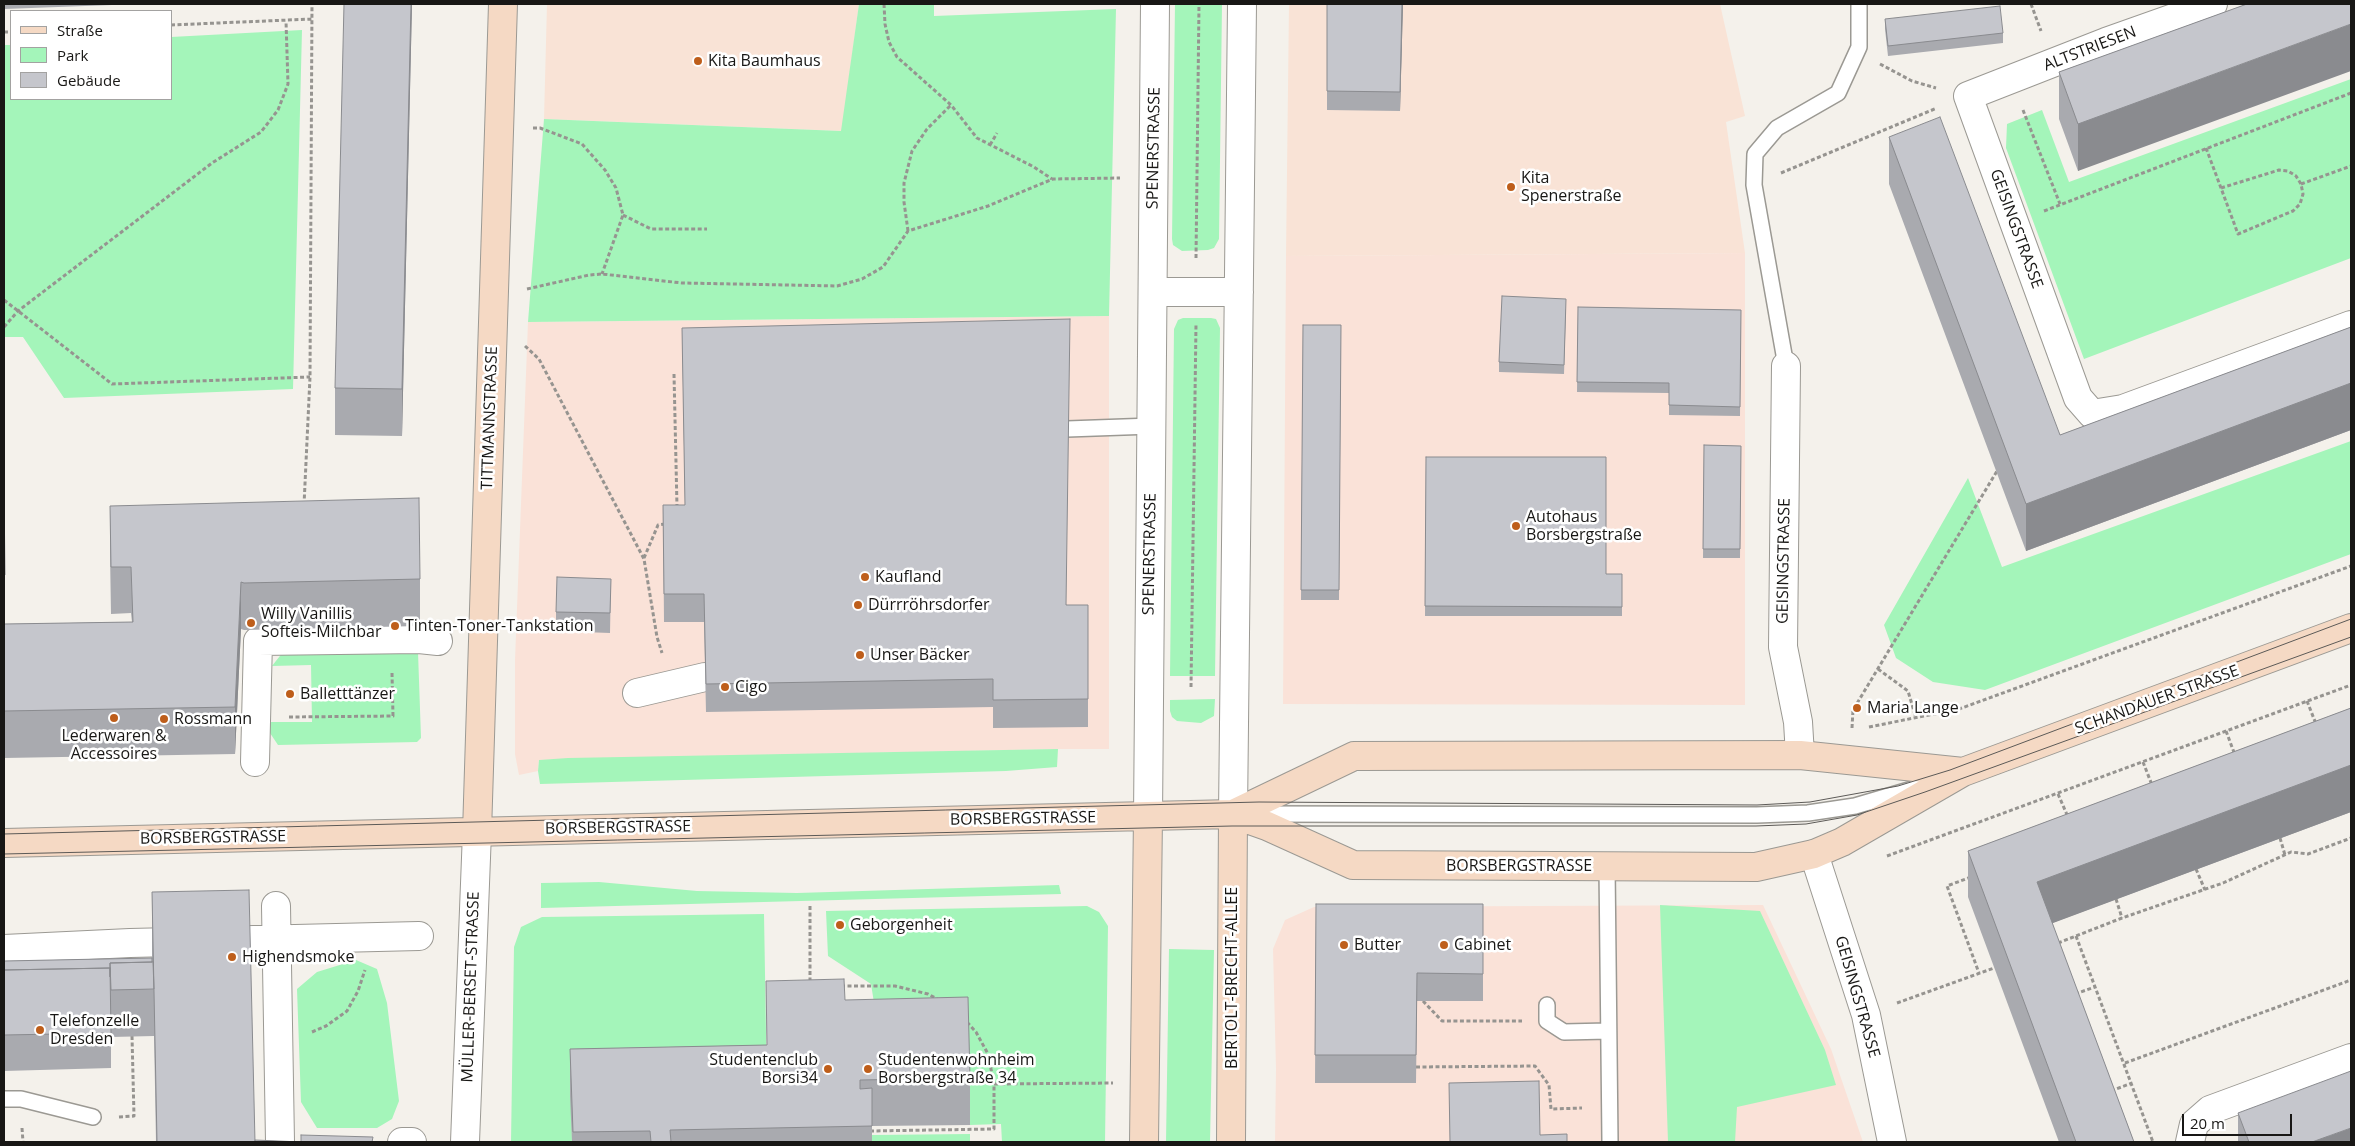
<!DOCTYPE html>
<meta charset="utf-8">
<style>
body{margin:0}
#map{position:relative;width:2355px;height:1146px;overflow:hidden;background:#f4f1eb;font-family:"Open Sans",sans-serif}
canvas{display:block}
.frame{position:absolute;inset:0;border:5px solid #181715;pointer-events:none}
.legend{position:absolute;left:10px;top:10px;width:162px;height:90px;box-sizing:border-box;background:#fff;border:1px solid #a3a2a1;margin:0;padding:6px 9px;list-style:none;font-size:15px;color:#181715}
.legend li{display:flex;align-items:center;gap:10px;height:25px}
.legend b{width:25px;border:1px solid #a3a2a1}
.scale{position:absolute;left:2182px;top:1114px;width:110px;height:22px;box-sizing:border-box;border:2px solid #181715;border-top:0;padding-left:6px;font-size:15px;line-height:18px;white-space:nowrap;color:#181715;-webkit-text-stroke:4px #fff;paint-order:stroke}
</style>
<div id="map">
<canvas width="2355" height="1146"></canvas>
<div class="frame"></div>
<ul class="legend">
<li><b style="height:6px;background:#f5d9c4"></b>Straße</li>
<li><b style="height:14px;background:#a4f5ba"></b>Park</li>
<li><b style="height:14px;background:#c5c6cc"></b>Gebäude</li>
</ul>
<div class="scale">20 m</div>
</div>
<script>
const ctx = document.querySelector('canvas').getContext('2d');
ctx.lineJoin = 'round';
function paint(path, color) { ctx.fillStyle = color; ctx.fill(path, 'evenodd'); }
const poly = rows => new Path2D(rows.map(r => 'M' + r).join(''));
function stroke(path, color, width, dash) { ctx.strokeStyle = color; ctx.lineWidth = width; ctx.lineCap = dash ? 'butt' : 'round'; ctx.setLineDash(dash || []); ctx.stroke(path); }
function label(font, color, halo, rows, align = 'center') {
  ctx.font = font + ' "Open Sans",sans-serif'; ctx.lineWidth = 5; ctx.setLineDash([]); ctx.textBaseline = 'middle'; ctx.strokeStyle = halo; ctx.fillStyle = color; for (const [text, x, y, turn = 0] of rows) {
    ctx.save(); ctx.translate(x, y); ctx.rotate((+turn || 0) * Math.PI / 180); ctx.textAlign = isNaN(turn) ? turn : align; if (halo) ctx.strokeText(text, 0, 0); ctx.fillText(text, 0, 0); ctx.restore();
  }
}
paint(poly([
 [1745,253,1745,705,1283,704,1286,256],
 [1109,316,1109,749,1058,749,539,760,538,771,519,775,515,754,515,660,528,322],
 [1763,905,1831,1049,1863,1142,1275,1142,1276,1069,1273,949,1285,920,1314,907]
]), '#fae2d8');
paint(poly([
 [547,4,859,4,842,131,544,119],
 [1289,4,1720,4,1745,116,1726,122,1745,253,1286,256]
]), '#f9e3d6');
paint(poly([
 [859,4,934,4,934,16,1116,9,1109,316,528,322,544,119,841,131],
 [1175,4,1222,4,1219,239,1214,248,1208,250,1182,251,1173,245,1172,239],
 [302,30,293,389,64,398,23,337,4,337,4,45,11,45,11,99,171,99,171,37],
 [2351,79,2351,258,2084,359,2006,148,2007,124,2042,110,2069,182],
 [1183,318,1211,318,1216,319,1220,328,1215,676,1170,676,1174,329,1178,320],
 [2351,441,2351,554,1985,690,1933,682,1896,658,1884,625,1968,478,2002,567],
 [283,652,418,652,421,738,417,742,278,745,270,733,269,722,312,722,311,665,272,666],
 [1215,699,1214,716,1201,723,1177,721,1172,717,1170,711,1170,700],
 [1058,749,1057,767,1006,771,540,784,538,771,539,760,568,758],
 [599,882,697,891,797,893,1059,885,1061,894,541,908,541,883],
 [1660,905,1760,911,1825,1050,1836,1085,1737,1107,1735,1142,1668,1142],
 [1087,906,1099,912,1108,926,1105,1142,1002,1142,1001,1124,970,1125,968,1044,881,1046,871,984,828,956,826,911],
 [764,914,767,1092,571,1096,572,1142,511,1142,514,947,521,927,542,917],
 [1169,949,1214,950,1210,1142,1166,1142],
 [356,960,377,969,387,1003,399,1101,392,1119,377,1128,317,1128,301,1102,297,989,317,972],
 [970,1134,970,1142,872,1142,872,1135]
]), '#a4f5ba');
const lane = poly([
 [1786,366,1754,185,1755,154,1777,128,1838,93,1859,47,1859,4],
 [1067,429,1152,426],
 [1254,814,1757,815,1808,813,1855,806,1916,788],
 [1607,866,1610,1142],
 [1547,1005,1547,1021,1564,1032,1608,1031],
 [4,1099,21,1099,93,1117]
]);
const street = poly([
 [2213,4,2106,42,1968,96,2078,398,2092,414,2123,409,2351,325],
 [1153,292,1239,292],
 [1786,366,1783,647,1798,722,1800,755],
 [637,693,705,677],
 [255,762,258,641,419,639,438,641],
 [1233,814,1242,4],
 [1148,816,1155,4],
 [1814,854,1866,1015,1892,1142],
 [276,906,280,1142],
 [4,949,130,943,419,936],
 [402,1142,412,1142],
 [465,1142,477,832],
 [2190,1142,2194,1124,2210,1110,2351,1058]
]);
const secondary = poly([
 [1233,814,1354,756,1800,755,1963,772],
 [477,832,503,4],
 [4,843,1233,814,1267,826,1353,865,1756,867,1814,854,1842,842,1963,772,2351,628],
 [1144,1142,1148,816],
 [1231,1142,1233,814]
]);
stroke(lane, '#9b9993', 18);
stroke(street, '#9b9993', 30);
stroke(secondary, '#9b9993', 30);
stroke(poly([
 [884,4,885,24,889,42,897,57,951,105,977,138,1034,167,1052,179],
 [2031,4,2041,31],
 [171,25,312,19],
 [4,32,11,32],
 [1880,64,1912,81,1936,88],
 [2023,110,2060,204],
 [533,128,540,128,582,144,605,170,616,188,623,215,602,274],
 [990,145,997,133],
 [2206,148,2221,188,2238,234,2293,211,2300,204,2303,194,2301,184,2296,176,2288,171,2279,170,2221,188],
 [1781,173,1937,108],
 [2301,184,2351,166],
 [2044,211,2351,93],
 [623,215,651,229,707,229],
 [908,231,904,202,904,183,912,151,927,129,951,105],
 [1196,258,1199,4],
 [527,289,589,275,602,274,682,283,837,286,862,279,883,267,908,231,988,206,1053,179,1120,178],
 [4,300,112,384,310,377],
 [4,327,18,311,212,163,261,132,278,110,288,84,286,21],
 [525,346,539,359,644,559,657,637,662,653],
 [674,374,677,507],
 [304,505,310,377,312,4],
 [644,558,658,525,666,524],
 [1878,669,1908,691,1916,718],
 [1191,687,1196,324],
 [2307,701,2316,724],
 [289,717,393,716,392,673],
 [1869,727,1959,709,2351,566],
 [1852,728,1853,710,1997,471],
 [2226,731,2235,755],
 [2143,762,2152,785],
 [2058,794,2068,817],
 [2280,838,2285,855],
 [1887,856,2351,685],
 [2196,869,2205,890],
 [1971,877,1947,886,1979,973],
 [2116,899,2122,918],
 [810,906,810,984],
 [2076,936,2153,1142],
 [2058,943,2122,918,2223,883,2291,852,2308,854,2351,838],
 [841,986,895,986,928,994,937,999],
 [2075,994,2095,987],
 [1423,1001,1442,1021,1522,1021],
 [1897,1003,1994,968],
 [312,1032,326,1026,347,1011,358,991,365,970],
 [2125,1063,2351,980],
 [1416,1067,1535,1066,1549,1085,1551,1109,1582,1108],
 [994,1084,1113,1083],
 [2111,1091,2132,1083],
 [119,1117,134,1116,132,1036],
 [22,1128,23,1142],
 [870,1131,994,1129,994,1084,988,1054,976,1032,966,1021]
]), '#969490', 3, [4, 2.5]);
stroke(lane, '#fff', 15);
stroke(street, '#fff', 28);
stroke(secondary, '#f5d9c4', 28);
stroke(poly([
 [4,834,1259,802,1757,805,1810,802,1898,786,1950,770,2351,619],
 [4,854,1232,826,1756,826,1806,824,1857,815,1925,792,2351,637]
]), '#5c5a57', 1);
paint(poly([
 [4,4,139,4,4,9],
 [412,4,402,436,335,435,335,388],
 [1327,4,1403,4,1400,111,1327,110],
 [2247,4,2078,171,2059,119,2059,72],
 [1885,19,2003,33,2003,43,1888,56,1885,29],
 [1889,137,2060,435,2351,327,2351,430,2026,551,1889,184],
 [1578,307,1741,310,1740,416,1669,415,1669,393,1577,392],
 [1566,309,1564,374,1499,372,1499,362],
 [1303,325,1341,325,1339,600,1301,600],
 [682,328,1067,605,1088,605,1088,727,993,728,993,707,706,712,704,622,664,622,663,505,685,505],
 [1704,445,1741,446,1740,558,1703,558],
 [1426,457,1606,574,1622,574,1622,616,1425,616],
 [4,491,5,585,4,585],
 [110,506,420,579,420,626,244,630,241,629,235,754,4,758,4,624,132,622,131,613,111,614,110,553],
 [611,579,610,633,556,631,556,612],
 [2351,708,2351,812,2052,923,2134,1142,2059,1142,1968,897,1968,851],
 [152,892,255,1140,301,1142,373,1142,156,1142,154,1033,154,1036,111,1037,111,1068,4,1071,4,961,152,958],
 [1316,904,1483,904,1483,1001,1417,1001,1416,1083,1315,1083],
 [766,981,845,1000,970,1078,970,1125,872,1126,872,1142,572,1142,570,1096,570,1049,767,1045],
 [2238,1113,2351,1142,2238,1142]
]), '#a9aaaf');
paint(poly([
 [411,4,412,4,402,436,402,389],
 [1402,4,1403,4,1400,111,1400,92],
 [2351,24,2351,71,2078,171,2078,124],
 [2351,383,2351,430,2026,551,2026,504],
 [241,582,241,629,235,754,235,707],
 [2351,765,2351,812,2037,929,2037,882],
 [2351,1128,2351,1142,2312,1142]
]), '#8a8b8f');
const building = poly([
 [344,4,411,4,402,389,335,388,344,4],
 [1327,4,1402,4,1400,92,1327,91,1327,4],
 [2247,4,2351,4,2351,24,2078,124,2059,72,2247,4],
 [2000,6,2003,33,1888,46,1885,19,2000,6],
 [1940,117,2060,435,2351,327,2351,383,2026,504,1889,137,1940,117],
 [1502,296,1566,299,1564,365,1499,362,1502,296],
 [1578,307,1741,310,1740,407,1669,405,1669,383,1577,382,1578,307],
 [1070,319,1066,605,1088,605,1088,699,993,700,993,679,706,684,704,594,664,594,663,505,685,505,682,328,1070,319],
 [1303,325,1341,325,1339,590,1301,590,1303,325],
 [1704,445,1741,446,1740,549,1703,549,1704,445],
 [1426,457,1606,457,1606,574,1622,574,1622,607,1425,606,1426,457],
 [4,491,5,575,4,575,4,491],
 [419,498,420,579,244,583,241,582,235,707,4,711,4,624,133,622,131,567,111,567,110,506,419,498],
 [557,577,611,579,610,613,556,612,557,577],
 [2351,708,2351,765,2037,882,2134,1142,2076,1142,1968,851,2351,708],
 [249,890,255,1142,157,1142,152,892,249,890],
 [1316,904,1483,904,1483,974,1417,973,1416,1055,1315,1055,1316,904],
 [152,958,152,962,110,963,110,977,110,968,4,970,4,961,152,958],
 [153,962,154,989,111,990,110,963,153,962],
 [110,968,111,1033,4,1035,4,970,110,968],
 [844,979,845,1000,968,997,970,1078,860,1080,860,1089,872,1088,872,1126,670,1130,671,1142,651,1142,650,1131,573,1132,570,1049,767,1045,766,981,844,979],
 [2351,1071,2351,1128,2312,1142,2249,1142,2238,1113,2351,1071],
 [1539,1081,1540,1135,1567,1134,1567,1142,1450,1142,1449,1083,1539,1081],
 [301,1135,373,1137,372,1142,255,1142,255,1140,301,1142,301,1135]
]);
paint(building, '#c5c6cc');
stroke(building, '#8a8b8f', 1);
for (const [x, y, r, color] of [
 [698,61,5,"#be5e1b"],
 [1511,187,5,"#be5e1b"],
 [1516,526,5,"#be5e1b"],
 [865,577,5,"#be5e1b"],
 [858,605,5,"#be5e1b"],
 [251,623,5,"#be5e1b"],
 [395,626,5,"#be5e1b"],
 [860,655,5,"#be5e1b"],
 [725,687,5,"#be5e1b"],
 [290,694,5,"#be5e1b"],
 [1857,708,5,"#be5e1b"],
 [114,718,5,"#be5e1b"],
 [164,719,5,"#be5e1b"],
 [840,925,5,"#be5e1b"],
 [1344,945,5,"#be5e1b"],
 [1444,945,5,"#be5e1b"],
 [232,957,5,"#be5e1b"],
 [40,1030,5,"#be5e1b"],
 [828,1069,5,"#be5e1b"],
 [868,1069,5,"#be5e1b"]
]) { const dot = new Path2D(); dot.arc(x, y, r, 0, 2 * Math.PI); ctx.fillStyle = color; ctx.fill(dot); stroke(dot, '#fff', 2); }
label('16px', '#181715', '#fff', [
 ["ALTSTRIESEN",2090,49,-21],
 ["SPENERSTRASSE",1154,148,-89],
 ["GEISINGSTRASSE",2016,229,70],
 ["TITTMANNSTRASSE",490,418,-88],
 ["SPENERSTRASSE",1150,554,-89],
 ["GEISINGSTRASSE",1784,561,-89],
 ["SCHANDAUER STRASSE",2157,700,-20],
 ["BORSBERGSTRASSE",1023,819,-1],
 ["BORSBERGSTRASSE",618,828,-1],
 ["BORSBERGSTRASSE",213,838,-1],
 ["BORSBERGSTRASSE",1519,866],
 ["BERTOLT-BRECHT-ALLEE",1232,978,-90],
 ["MÜLLER-BERSET-STRASSE",471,987,-88],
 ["GEISINGSTRASSE",1857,997,74]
]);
label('16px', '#181715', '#fff', [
 ["Kita Baumhaus",708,61],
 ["Kita",1521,178],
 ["Spenerstraße",1521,196],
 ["Autohaus",1526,517],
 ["Borsbergstraße",1526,535],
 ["Kaufland",875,577],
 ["Dürrröhrsdorfer",868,605],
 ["Willy Vanillis",261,614],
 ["Softeis-Milchbar",261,632],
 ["Tinten-Toner-Tankstation",405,626],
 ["Unser Bäcker",870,655],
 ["Cigo",735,687],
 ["Balletttänzer",300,694],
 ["Maria Lange",1867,708],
 ["Rossmann",174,719],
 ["Lederwaren &",114,736,"center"],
 ["Accessoires",114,754,"center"],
 ["Geborgenheit",850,925],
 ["Butter",1354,945],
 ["Cabinet",1454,945],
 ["Highendsmoke",242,957],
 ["Telefonzelle",50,1021],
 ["Dresden",50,1039],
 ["Studentenclub",818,1060,"right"],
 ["Borsi34",818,1078,"right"],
 ["Studentenwohnheim",878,1060],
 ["Borsbergstraße 34",878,1078]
], 'left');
</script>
